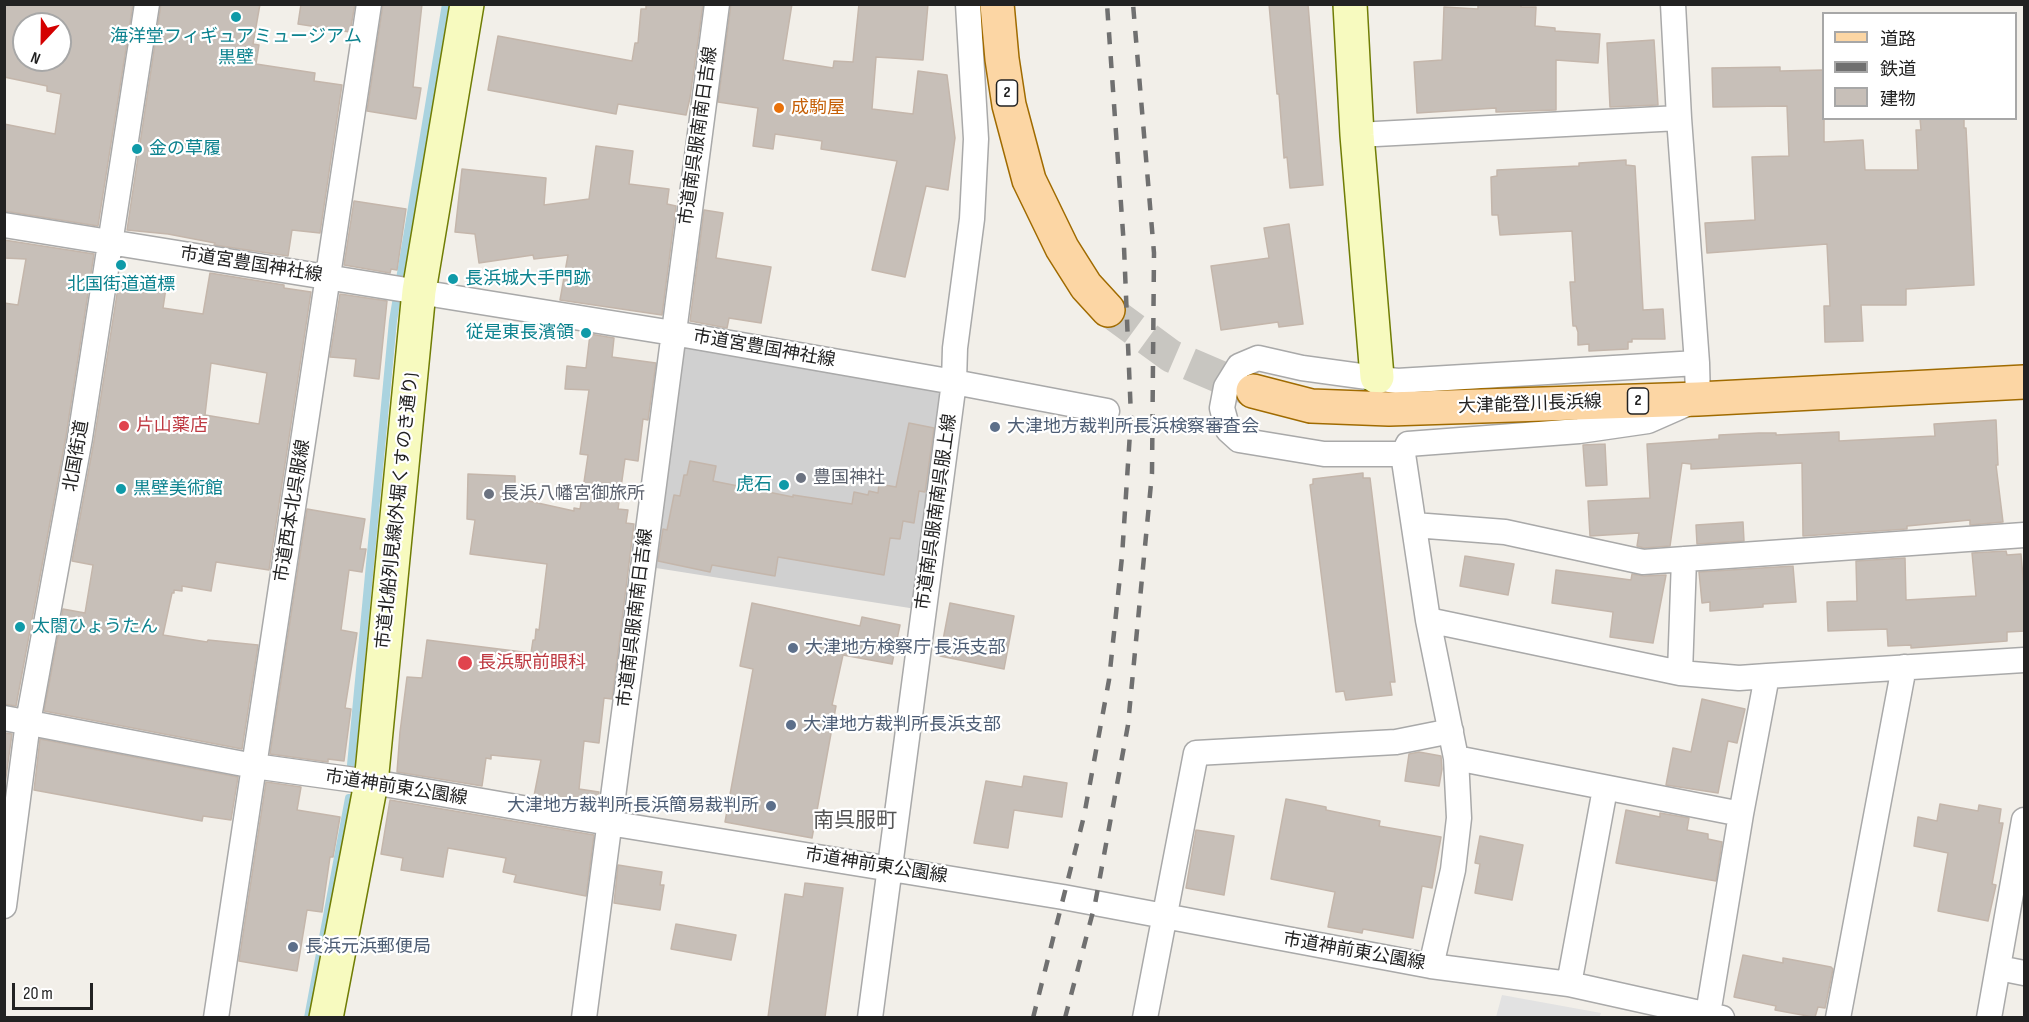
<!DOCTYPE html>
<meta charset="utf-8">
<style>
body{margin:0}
#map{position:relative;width:2029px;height:1022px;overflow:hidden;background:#f2efe9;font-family:"Sofia Sans Condensed","Noto Sans JP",sans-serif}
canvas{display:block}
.frame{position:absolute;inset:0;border:6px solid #222;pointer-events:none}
.legend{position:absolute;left:1822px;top:12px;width:195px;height:108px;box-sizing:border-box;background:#fff;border:2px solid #a7a7a7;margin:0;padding:8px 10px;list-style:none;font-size:18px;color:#222}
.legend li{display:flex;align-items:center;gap:12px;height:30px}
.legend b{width:30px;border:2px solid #a7a7a7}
.north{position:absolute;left:12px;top:12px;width:60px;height:60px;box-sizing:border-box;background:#fff;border:2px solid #a7a7a7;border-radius:50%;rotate:202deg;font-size:16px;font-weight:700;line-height:24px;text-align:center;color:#222}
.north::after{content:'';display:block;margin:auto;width:21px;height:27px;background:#d40000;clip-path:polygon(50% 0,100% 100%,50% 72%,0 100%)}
.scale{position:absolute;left:12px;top:983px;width:81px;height:27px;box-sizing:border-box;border:3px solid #222;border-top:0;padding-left:8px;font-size:18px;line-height:21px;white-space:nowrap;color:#222;-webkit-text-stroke:4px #fff;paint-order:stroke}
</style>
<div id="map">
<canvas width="2029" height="1022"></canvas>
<div class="frame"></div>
<ul class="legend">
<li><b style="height:8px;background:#fcd6a4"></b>道路</li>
<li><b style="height:8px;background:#707070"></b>鉄道</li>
<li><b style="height:16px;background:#c7bfb8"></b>建物</li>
</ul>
<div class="north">N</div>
<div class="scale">20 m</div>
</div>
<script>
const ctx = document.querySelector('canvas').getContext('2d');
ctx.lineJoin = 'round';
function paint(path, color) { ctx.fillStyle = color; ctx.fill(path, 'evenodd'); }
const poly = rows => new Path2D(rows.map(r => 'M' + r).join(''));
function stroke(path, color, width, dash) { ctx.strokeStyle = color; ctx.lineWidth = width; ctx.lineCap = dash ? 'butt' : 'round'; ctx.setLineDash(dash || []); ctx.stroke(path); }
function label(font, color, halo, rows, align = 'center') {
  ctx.font = font + ' "Sofia Sans Condensed","Noto Sans JP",sans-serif'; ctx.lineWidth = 4.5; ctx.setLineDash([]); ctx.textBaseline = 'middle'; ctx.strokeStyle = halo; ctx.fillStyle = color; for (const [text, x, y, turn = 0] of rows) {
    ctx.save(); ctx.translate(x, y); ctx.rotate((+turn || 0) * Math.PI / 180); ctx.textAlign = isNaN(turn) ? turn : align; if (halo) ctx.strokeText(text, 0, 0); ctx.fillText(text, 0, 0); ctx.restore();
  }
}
paint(poly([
 [685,346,947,389,916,609,656,568]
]), '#d0d0d0');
paint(poly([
 [1502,995,1601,1013,1599,1018,1496,1017]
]), '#e2e2e2');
stroke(poly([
 [351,765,393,321,446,4],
 [308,1018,349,798]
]), '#aad3df', 8);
const building = poly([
 [4,4,133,4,98,226,4,211,4,124,55,134,61,94,47,91,47,86,4,77,4,4],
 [24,24,60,24,60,60,24,60,24,24],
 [161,4,260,4,253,44,259,45,256,64,315,73,314,81,342,85,320,233,292,230,288,256,214,245,215,243,168,234,127,230,161,4],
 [301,4,355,4,350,32,298,24,301,4],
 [383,4,422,4,413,87,421,88,416,119,367,111,383,4],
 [646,4,703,4,690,98,686,115,618,104,616,114,488,90,498,36,632,61,635,43,638,43,641,9,646,9,646,4],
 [731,4,792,4,783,60,833,68,834,61,853,62,859,4,928,4,923,60,876,57,872,109,913,114,918,71,947,75,955,138,948,190,926,186,905,277,872,270,897,161,821,149,822,141,775,134,773,149,753,146,758,108,718,102,731,4],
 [1269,4,1308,4,1323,185,1290,188,1287,157,1284,158,1279,94,1277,94,1269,4],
 [1478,4,1521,4,1521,7,1536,7,1535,26,1555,28,1555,31,1600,34,1598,63,1556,60,1556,110,1496,112,1496,108,1417,113,1414,62,1442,60,1444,7,1478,9,1478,4],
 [1654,40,1658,105,1610,107,1607,43,1654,40],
 [1780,67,1780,71,1824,70,1824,142,1863,140,1865,170,1918,170,1916,130,1921,130,1920,118,1964,118,1964,128,1966,128,1974,285,1906,289,1906,305,1861,305,1863,341,1825,342,1824,306,1830,306,1827,244,1707,253,1705,223,1755,220,1752,157,1789,156,1787,106,1713,107,1712,68,1780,67],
 [596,146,633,151,629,184,669,189,667,204,676,206,662,315,560,300,568,255,534,259,533,255,479,263,475,234,455,232,462,169,546,178,544,205,589,199,596,146],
 [1626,160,1626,165,1635,166,1643,310,1663,309,1665,339,1632,339,1632,342,1628,342,1628,349,1589,351,1589,344,1578,345,1578,332,1576,326,1573,326,1570,282,1575,282,1572,231,1500,235,1498,215,1492,215,1491,177,1497,176,1497,170,1579,166,1579,163,1626,160],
 [354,201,406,209,397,270,391,269,390,273,344,265,354,201],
 [704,210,723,213,716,258,771,267,761,323,729,318,727,328,690,321,704,210],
 [1289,224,1303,324,1279,327,1278,322,1221,330,1211,266,1269,258,1264,228,1289,224],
 [4,240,94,254,66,436,16,706,4,704,4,303,18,305,26,259,4,258,4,240],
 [210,273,284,285,284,288,311,292,269,570,216,562,211,591,182,586,182,591,174,590,174,593,172,593,163,635,207,642,208,640,258,645,242,749,44,711,63,609,85,613,93,565,72,561,94,441,119,281,166,288,163,308,203,314,210,273],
 [211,363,267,373,259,424,205,415,211,363],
 [340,294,387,301,379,379,354,376,356,359,330,357,340,294],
 [590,334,614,338,612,357,656,363,648,420,643,419,638,461,625,459,618,509,628,510,626,523,634,524,612,699,604,698,599,743,584,741,579,789,599,792,597,807,534,796,541,760,491,755,491,759,486,758,482,786,397,772,400,732,407,677,422,678,427,640,531,653,533,640,535,640,536,629,539,630,547,564,470,554,475,520,467,519,468,474,515,476,515,498,574,511,574,508,580,509,588,455,580,454,589,390,565,389,567,366,586,368,590,334],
 [1996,420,1998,465,1996,465,2003,522,1970,525,1970,520,1907,526,1907,529,1803,536,1802,463,1691,469,1691,464,1682,463,1670,546,1644,548,1637,546,1639,533,1590,536,1588,501,1650,498,1647,444,1719,439,1719,435,1759,433,1776,433,1776,435,1839,432,1839,441,1935,436,1934,424,1996,420],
 [909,423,934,428,925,492,919,491,914,523,903,521,900,539,890,538,884,575,778,557,775,576,712,565,710,572,658,561,663,529,667,530,674,495,680,496,684,475,687,475,690,461,716,466,713,481,793,497,793,495,852,504,854,492,868,495,869,491,878,493,879,484,896,487,909,423],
 [1605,444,1607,485,1586,486,1583,445,1605,444],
 [1363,473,1363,478,1370,478,1395,682,1390,682,1392,695,1346,700,1344,691,1336,692,1310,485,1313,484,1313,479,1363,473],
 [307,509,365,519,360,549,366,549,362,572,349,570,341,630,357,633,345,708,351,709,344,761,328,759,328,762,270,754,307,509],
 [1743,522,1744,541,1697,544,1696,525,1743,522],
 [2006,551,2007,555,2021,554,2025,600,2025,631,2007,632,2007,641,1911,648,1911,645,1888,646,1887,629,1828,631,1827,602,1857,601,1856,561,1905,558,1906,600,1976,596,1972,553,2006,551],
 [1465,556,1514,564,1508,595,1460,586,1465,556],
 [1793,566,1796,602,1763,604,1763,607,1710,611,1710,602,1702,603,1699,572,1793,566],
 [1556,570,1631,580,1632,574,1644,576,1666,575,1653,643,1610,637,1613,612,1552,603,1556,570],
 [752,603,860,626,862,617,900,625,892,664,843,655,832,705,836,706,812,838,725,822,753,669,740,666,752,603],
 [950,603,1014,616,1004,669,940,656,950,603],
 [1702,699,1745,709,1737,743,1728,741,1718,793,1666,785,1673,748,1691,752,1702,699],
 [4,733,12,734,5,784,4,784,4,733],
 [40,739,238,777,231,820,203,816,202,821,34,790,40,739],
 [1419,752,1441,756,1442,769,1439,786,1405,781,1409,754,1419,752],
 [1024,776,1067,783,1062,817,1014,810,1008,848,974,843,986,781,1022,787,1024,776],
 [266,782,301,787,297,810,340,817,333,857,330,857,322,912,307,910,297,971,239,961,266,782],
 [1286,799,1326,807,1326,810,1380,821,1379,826,1441,837,1432,888,1422,886,1413,938,1363,929,1362,933,1328,927,1335,892,1271,879,1286,799],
 [390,800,594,835,586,896,514,882,516,875,503,872,506,858,448,848,443,877,401,870,403,858,381,854,390,800],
 [1940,804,1978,811,1979,805,2001,809,1999,823,2003,823,1992,884,1996,885,1988,921,1938,911,1948,853,1914,846,1918,817,1937,821,1940,804],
 [1626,810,1660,817,1660,813,1689,818,1687,830,1708,834,1708,839,1722,842,1716,881,1616,863,1626,810],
 [1196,830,1234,836,1224,895,1186,888,1196,830],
 [1480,836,1523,845,1512,900,1475,893,1480,864,1475,863,1480,836],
 [618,865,662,872,660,885,664,885,660,910,614,903,618,865],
 [805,883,843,888,825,1017,768,1017,785,894,803,897,805,883],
 [676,924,736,935,731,960,671,949,676,924],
 [1743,955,1783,963,1783,958,1831,967,1833,969,1825,1008,1818,1007,1815,1017,1813,1017,1775,1010,1776,1006,1734,997,1743,955]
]);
paint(building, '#c7bfb8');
stroke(building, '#c4b6ab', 1.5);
stroke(poly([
 [1108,310,1171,356,1253,391]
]), '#c8c6c1', 33, [33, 16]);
const street = poly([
 [1673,4,1679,118,1697,363],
 [1357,135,1679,118],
 [4,225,673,333,954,382,1107,411],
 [1403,454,1408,444,1579,431,1648,421,1698,399,1697,363,1397,381,1302,368,1258,358,1239,366,1226,387,1222,408,1228,430,1239,440,1324,454,1403,454,1428,620,1456,758,1459,818,1453,870,1431,966],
 [1414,525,1505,532,1643,562,2024,535],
 [1684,559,1680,673,1739,678,1767,676,1741,814,1708,1014],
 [1428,620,1680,673],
 [1767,676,2024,660],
 [4,718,254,766,384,784,609,823,1063,897,1431,966,1569,984,1722,1018],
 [1456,758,1741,814],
 [4,906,28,722,80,438,147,4],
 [1999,968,2024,973],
 [1569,984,1605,789],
 [216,1018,369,4],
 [584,1018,717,4],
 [870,1018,954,382,955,348,972,219,976,139,968,4],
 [1145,1018,1196,753,1396,742,1451,731],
 [1838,1018,1904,667],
 [1989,1018,2024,820]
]);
const secondary = poly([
 [1350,4,1357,135,1377,377],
 [326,1018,371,783,419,291,467,4]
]);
const primary = poly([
 [997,4,1002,59,1009,105,1029,180,1062,248,1086,286,1108,310],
 [1253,391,1311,406,1389,409,1698,399,2024,382]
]);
stroke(street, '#a9a9a9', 27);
stroke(secondary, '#707d05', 36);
stroke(primary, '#a06b00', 36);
stroke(street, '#fff', 24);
stroke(secondary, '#f7fabf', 33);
stroke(primary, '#fcd6a4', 33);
stroke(poly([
 [1033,1018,1084,816,1109,680,1122,557,1131,417,1124,247,1107,4],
 [1065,1018,1095,904,1128,725,1152,473,1154,253,1133,4]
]), '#707070', 4.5, [12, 12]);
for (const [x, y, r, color] of [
 [236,17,6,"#0f9aa8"],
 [779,108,6,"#e8710a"],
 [137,149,6,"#0f9aa8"],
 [121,265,6,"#0f9aa8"],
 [453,279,6,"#0f9aa8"],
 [586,333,6,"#0f9aa8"],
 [124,426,6,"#e0444e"],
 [995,427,6,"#5c6f8a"],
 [801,478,6,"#6b7280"],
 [784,485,6,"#0f9aa8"],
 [121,489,6,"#0f9aa8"],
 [489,494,6,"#6b7280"],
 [20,627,6,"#0f9aa8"],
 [793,648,6,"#5c6f8a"],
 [465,663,8,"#e0444e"],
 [791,725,6,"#5c6f8a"],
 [771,806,6,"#5c6f8a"],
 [293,947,6,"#5c6f8a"]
]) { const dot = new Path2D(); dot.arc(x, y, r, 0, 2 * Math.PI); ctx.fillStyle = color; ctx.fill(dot); stroke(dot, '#fff', 2); }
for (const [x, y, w] of [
 [1007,93,21],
 [1638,401,21]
]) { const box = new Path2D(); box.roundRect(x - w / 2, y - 13, w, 26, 4.5); ctx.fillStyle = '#fff'; ctx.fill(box); stroke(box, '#222', 1.5); }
label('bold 16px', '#222', null, [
 ["2",1007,93],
 ["2",1638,401]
]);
label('18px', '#0d838f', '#fff', [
 ["海洋堂フィギュアミュージアム",236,37,"center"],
 ["黒壁",236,58,"center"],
 ["金の草履",149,149],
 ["長浜城大手門跡",465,279],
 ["北国街道道標",121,285,"center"],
 ["従是東長濱領",574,333,"right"],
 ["虎石",772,485,"right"],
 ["黒壁美術館",133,489],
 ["太閤ひょうたん",32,627]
], 'left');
label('18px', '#c56008', '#fff', [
 ["成駒屋",791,108]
], 'left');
label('18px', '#222', '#fff', [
 ["市道南呉服南南日吉線",699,136,-82],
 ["市道宮豊国神社線",251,265,9],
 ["市道宮豊国神社線",764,349,10],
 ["大津能登川長浜線",1530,405,-2],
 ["北国街道",77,456,-80],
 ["市道西本北呉服線",293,511,-81],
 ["市道北船列見線(外堀くすのき通り)",398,511,-84],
 ["市道南呉服南南呉服上線",937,512,-82],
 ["市道南呉服南南日吉線",636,618,-83],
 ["市道神前東公園線",396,788,9],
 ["市道神前東公園線",876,866,9],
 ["市道神前東公園線",1354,952,10]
]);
label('18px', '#be3a42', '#fff', [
 ["片山薬店",136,426],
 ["長浜駅前眼科",478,663]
], 'left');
label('18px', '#4e5e75', '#fff', [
 ["大津地方裁判所長浜検察審査会",1007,427],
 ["大津地方検察庁 長浜支部",805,648],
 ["大津地方裁判所長浜支部",803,725],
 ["大津地方裁判所長浜簡易裁判所",759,806,"right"],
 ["長浜元浜郵便局",305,947]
], 'left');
label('18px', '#5b616d', '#fff', [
 ["豊国神社",813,478],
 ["長浜八幡宮御旅所",501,494]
], 'left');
label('21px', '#555', '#fff', [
 ["南呉服町",855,822]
]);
</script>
